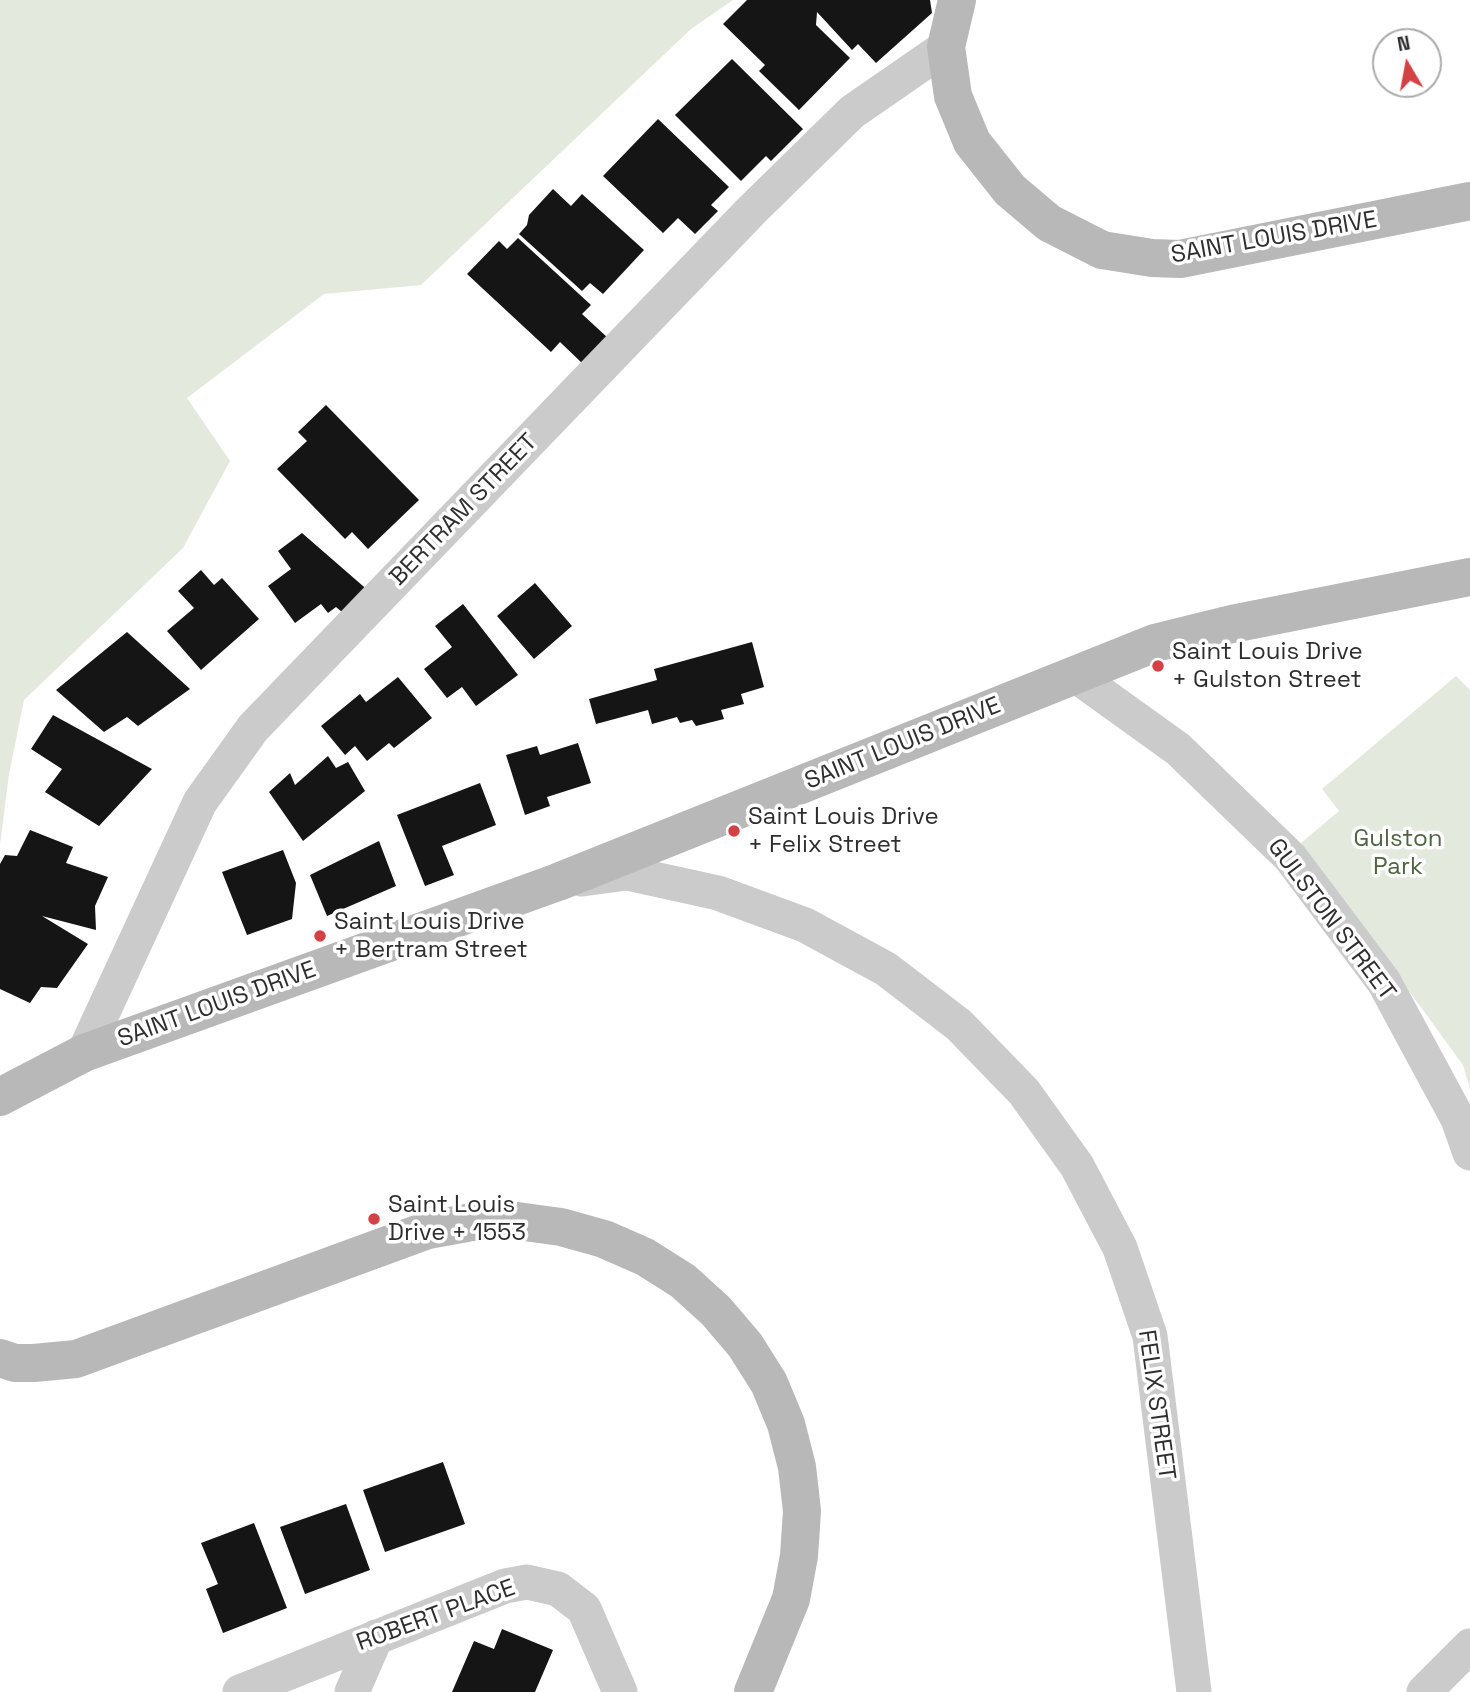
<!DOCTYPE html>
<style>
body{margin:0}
#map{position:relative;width:1470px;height:1692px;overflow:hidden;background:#fff;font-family:"Space Grotesk",sans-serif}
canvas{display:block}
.north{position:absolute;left:1372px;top:28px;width:70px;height:70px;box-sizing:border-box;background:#fff;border:2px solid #ababab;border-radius:50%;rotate:350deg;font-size:19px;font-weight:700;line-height:28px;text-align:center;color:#2e2e2e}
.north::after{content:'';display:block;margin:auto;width:24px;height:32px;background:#d44144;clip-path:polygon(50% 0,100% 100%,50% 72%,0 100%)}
</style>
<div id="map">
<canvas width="1470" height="1692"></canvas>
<div class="north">N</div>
</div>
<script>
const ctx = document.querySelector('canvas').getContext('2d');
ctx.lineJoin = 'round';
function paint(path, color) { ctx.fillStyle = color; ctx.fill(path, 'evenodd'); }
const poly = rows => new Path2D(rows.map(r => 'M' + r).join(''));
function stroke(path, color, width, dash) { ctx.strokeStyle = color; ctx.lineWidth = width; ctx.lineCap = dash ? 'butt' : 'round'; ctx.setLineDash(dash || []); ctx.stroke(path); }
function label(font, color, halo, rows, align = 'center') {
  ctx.font = font + ' "Space Grotesk",sans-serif'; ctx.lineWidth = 7; ctx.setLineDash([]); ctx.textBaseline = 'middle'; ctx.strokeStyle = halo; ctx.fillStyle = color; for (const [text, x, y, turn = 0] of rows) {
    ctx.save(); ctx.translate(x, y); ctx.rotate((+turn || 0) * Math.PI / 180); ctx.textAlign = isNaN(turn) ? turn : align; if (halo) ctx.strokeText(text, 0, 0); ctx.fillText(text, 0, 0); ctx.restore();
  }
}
paint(poly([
 [0,0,733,0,691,29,421,285,324,294,187,398,230,461,183,548,24,700,9,774,0,845],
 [1456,676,1470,690,1470,1089,1463,1065,1301,843,1339,811,1322,789]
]), '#e3eadd');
paint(poly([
 [747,0,930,0,932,13,876,63,858,44,852,50,817,12,816,25,850,58,799,110,759,71,765,65,723,24],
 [732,59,803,129,771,161,766,156,741,181,675,115],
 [658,119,729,187,711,205,718,211,695,234,678,218,663,233,603,176],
 [553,189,571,206,582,194,644,250,603,294,590,283,582,291,519,234,527,225,529,215],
 [518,238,591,305,582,314,608,338,583,364,560,342,551,352,467,274,499,241,507,249],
 [326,405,419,500,368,549,352,532,345,539,277,469,307,441,298,432],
 [302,533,371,593,349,618,336,607,328,613,321,604,295,623,268,586,291,569,278,551],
 [201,570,214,585,222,578,259,619,201,670,167,631,194,608,178,591],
 [535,583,572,626,534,659,497,616],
 [463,604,518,675,476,706,462,687,447,698,424,669,452,647,435,626],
 [127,632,190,689,138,726,127,717,104,732,56,690],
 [752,642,764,687,741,694,744,704,721,710,724,719,696,726,692,720,680,723,677,717,652,724,648,710,596,724,589,699,657,680,654,669],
 [398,677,432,718,394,748,389,743,367,761,355,746,345,755,321,726,360,694,366,702],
 [53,715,152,769,99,826,45,792,62,769,31,749],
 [578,743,591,783,547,797,550,806,525,815,506,755,537,746,540,755],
 [328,756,336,768,348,762,365,791,303,841,269,792,290,773,295,785],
 [480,783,496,825,442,846,454,875,425,886,397,815],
 [30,830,73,847,66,863,108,877,95,906,96,930,42,916,88,944,57,988,41,987,30,1003,0,989,0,864,5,855,17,856],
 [379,841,396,886,327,916,310,875],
 [283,850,296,883,292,919,247,935,222,872],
 [443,1462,465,1524,385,1552,363,1490],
 [346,1504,370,1570,305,1594,280,1527],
 [254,1523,287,1608,223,1633,206,1589,218,1584,201,1543],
 [502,1629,553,1650,535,1692,452,1692,474,1641,494,1649]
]), '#151515');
stroke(poly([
 [1075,675,1178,749,1290,857,1384,982,1458,1119,1470,1153],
 [582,879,627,873,718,893,805,925,886,969,959,1025,1024,1092,1077,1166,1120,1248,1150,1336,1194,1692],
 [84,1053,200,802,253,728,751,211,852,112,946,47],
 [240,1692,505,1586,527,1582,558,1589,584,1609,620,1692],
 [352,1692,376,1637],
 [1424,1692,1470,1646]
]), '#cbcbcb', 35);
stroke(poly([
 [957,0,946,47,953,96,972,142,1010,190,1049,223,1102,250,1152,258,1180,259,1470,201],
 [0,1097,84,1053,558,882,1155,643,1232,624,1470,577],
 [0,1358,15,1363,34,1363,76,1359,428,1230,472,1222,517,1221,561,1227,604,1239,645,1257,683,1281,716,1311,745,1345,769,1383,786,1424,797,1467,802,1511,799,1556,791,1599,753,1692]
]), '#b8b8b8', 38);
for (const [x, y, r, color] of [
 [1158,666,7,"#d44144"],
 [734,831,7,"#d44144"],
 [320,936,7,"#d44144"],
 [374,1219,7,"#d44144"]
]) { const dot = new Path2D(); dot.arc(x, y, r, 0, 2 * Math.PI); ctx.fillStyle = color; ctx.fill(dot); stroke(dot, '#fff', 2.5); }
label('24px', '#2e2e2e', '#fff', [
 ["SAINT LOUIS DRIVE",1274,238,-10],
 ["BERTRAM STREET",464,510,-46],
 ["SAINT LOUIS DRIVE",903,744,-22],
 ["GULSTON STREET",1331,920,53],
 ["SAINT LOUIS DRIVE",217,1005,-20],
 ["FELIX STREET",1156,1405,82],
 ["ROBERT PLACE",436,1616,-20]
]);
label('24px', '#2e2e2e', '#fff', [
 ["Saint Louis Drive",1172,652],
 ["+ Gulston Street",1172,680],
 ["Saint Louis Drive",748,817],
 ["+ Felix Street",748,845],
 ["Saint Louis Drive",334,922],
 ["+ Bertram Street",334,950],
 ["Saint Louis",388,1205],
 ["Drive + 1553",388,1233]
], 'left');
label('24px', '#4f6540', '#fff', [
 ["Gulston",1398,839],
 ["Park",1398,867]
]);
</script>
